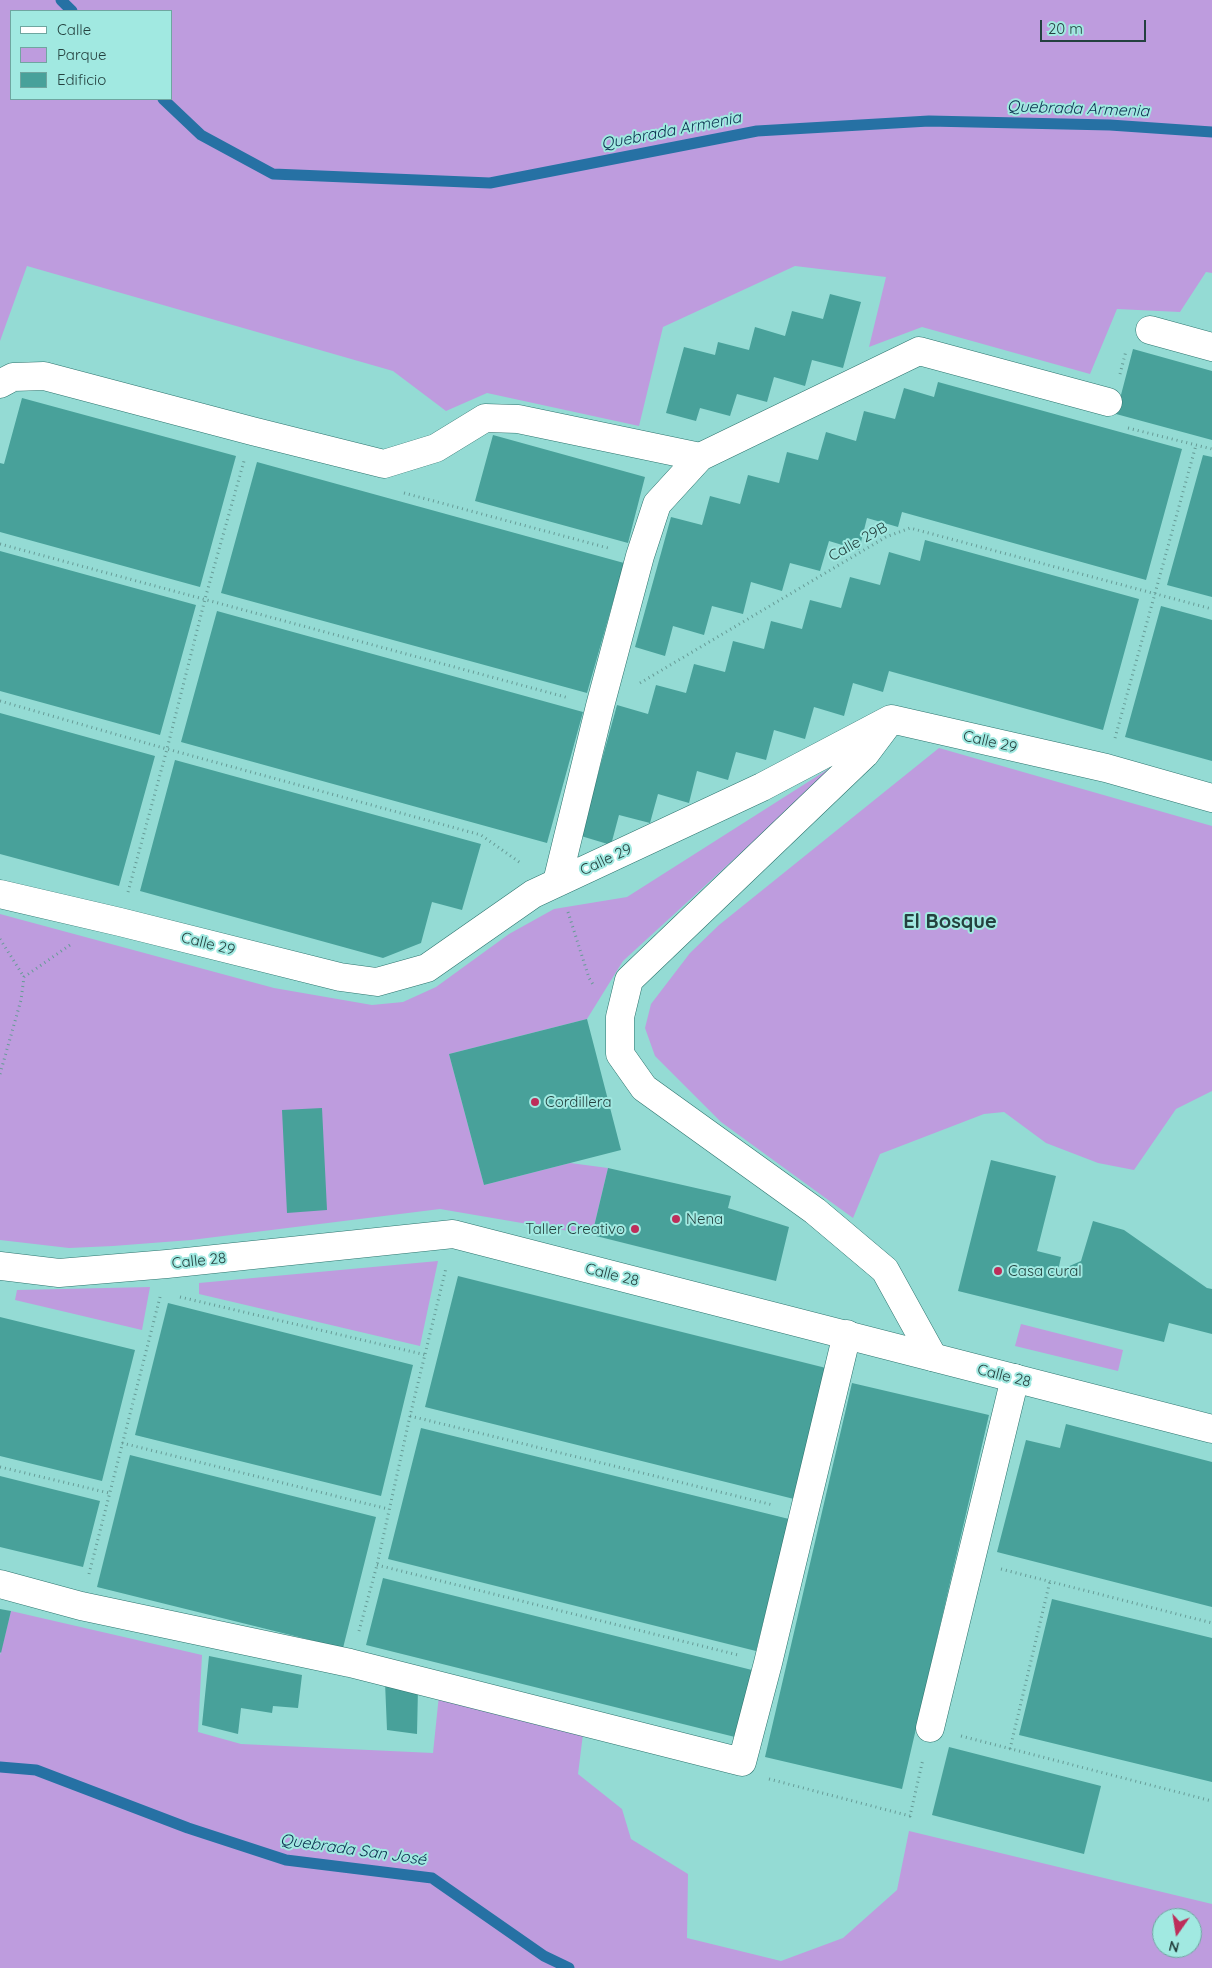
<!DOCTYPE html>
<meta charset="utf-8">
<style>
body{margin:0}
#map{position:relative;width:1212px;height:1968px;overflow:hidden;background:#94dbd4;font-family:Quicksand,sans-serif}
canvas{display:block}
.legend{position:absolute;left:10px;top:10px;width:162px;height:90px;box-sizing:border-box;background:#a1e9e1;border:1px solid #6fa6a0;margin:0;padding:6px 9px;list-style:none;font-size:15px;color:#24413f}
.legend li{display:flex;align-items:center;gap:10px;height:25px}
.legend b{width:25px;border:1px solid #6fa6a0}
.north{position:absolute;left:1152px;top:1908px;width:50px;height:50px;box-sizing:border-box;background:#a1e9e1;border:1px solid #6fa6a0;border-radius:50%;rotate:193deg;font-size:14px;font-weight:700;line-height:20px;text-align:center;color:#24413f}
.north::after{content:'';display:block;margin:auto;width:18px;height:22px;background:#bd2e5a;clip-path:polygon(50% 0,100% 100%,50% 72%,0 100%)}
.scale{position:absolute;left:1040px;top:20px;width:106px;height:22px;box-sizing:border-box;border:2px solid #24413f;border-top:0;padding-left:6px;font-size:15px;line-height:18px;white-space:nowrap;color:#24413f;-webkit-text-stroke:4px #a1e9e1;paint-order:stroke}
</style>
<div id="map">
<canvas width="1212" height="1968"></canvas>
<ul class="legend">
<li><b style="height:6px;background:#fff"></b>Calle</li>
<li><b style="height:14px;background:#be9cde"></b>Parque</li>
<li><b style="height:14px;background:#48a19a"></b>Edificio</li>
</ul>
<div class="north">N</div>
<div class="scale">20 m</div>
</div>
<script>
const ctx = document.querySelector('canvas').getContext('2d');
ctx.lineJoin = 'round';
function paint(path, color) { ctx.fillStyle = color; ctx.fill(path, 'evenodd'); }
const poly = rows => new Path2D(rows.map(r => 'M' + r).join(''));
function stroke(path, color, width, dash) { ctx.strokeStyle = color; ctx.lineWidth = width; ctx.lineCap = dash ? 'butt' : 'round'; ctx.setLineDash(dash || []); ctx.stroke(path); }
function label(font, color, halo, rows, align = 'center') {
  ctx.font = font + ' Quicksand,sans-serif'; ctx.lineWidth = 4; ctx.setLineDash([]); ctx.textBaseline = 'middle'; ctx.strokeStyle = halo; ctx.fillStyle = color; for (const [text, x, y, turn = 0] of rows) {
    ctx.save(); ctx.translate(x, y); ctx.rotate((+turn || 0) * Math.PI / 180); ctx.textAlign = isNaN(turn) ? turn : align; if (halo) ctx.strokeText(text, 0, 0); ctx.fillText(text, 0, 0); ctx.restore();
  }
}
paint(poly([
 [0,0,1212,0,1212,273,1206,272,1180,312,1117,309,1090,374,922,327,869,347,886,277,795,266,663,327,639,426,487,393,446,411,393,371,27,266,0,341],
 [11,11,171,11,171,99,11,99],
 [939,748,1212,826,1212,1091,1176,1109,1134,1170,1098,1163,1046,1143,1004,1112,984,1114,880,1154,853,1218,721,1122,655,1056,645,1028,651,1004,690,953,719,925],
 [841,761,623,961,587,1019,449,1054,484,1185,570,1163,608,1168,592,1235,440,1209,191,1240,113,1246,69,1248,0,1240,0,914,274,988,372,1005,403,1002,436,987,509,934,554,909,627,897],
 [438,1261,420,1346,199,1294,199,1283],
 [150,1287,142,1330,15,1300,17,1290],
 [1021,1324,1123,1350,1118,1371,1015,1346],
 [11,1611,202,1655,198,1732,241,1744,433,1753,439,1695,583,1734,578,1774,622,1809,631,1839,688,1874,687,1938,781,1961,843,1938,897,1890,909,1831,1212,1904,1212,1968,0,1968,0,1655],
 [1162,1918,1192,1918,1192,1948,1162,1948]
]), '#be9cde');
stroke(poly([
 [61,0,72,11],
 [163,99,201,135,273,174,490,183,757,131,929,121,1110,125,1212,132],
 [0,1767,36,1770,188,1828,286,1860,432,1878,544,1956,569,1968]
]), '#2671a4', 11);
paint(poly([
 [830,294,861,302,843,368,812,360,805,386,774,377,767,402,737,394,730,416,700,408,696,421,666,413,684,347,715,355,718,342,749,350,755,327,785,336,792,311,823,319],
 [1133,349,1212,371,1212,440,1116,414],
 [938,382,1182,449,1146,580,902,512,898,527,867,518,859,550,829,541,820,571,790,563,782,591,751,582,743,614,712,606,704,635,673,626,665,656,635,647,671,517,702,525,710,496,740,504,748,475,779,483,787,452,818,460,826,432,856,441,864,411,895,419,904,388,934,397],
 [22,398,236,456,200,587,0,532,0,463,4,464],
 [493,435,645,477,628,543,475,501],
 [1203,455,1212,457,1212,597,1167,585],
 [257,462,624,563,587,693,221,593],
 [925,540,1139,599,1103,730,889,671,883,692,853,683,844,716,814,707,805,739,774,730,766,760,736,752,728,780,697,771,689,803,658,794,650,823,619,815,611,845,581,836,617,705,648,714,656,685,686,693,694,664,725,672,733,641,764,649,771,621,802,629,810,600,841,608,850,577,880,585,889,552,920,561],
 [0,551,196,605,160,735,0,691],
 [1161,606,1212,620,1212,761,1125,737],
 [217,611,583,712,547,843,181,742],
 [0,713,155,756,119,886,0,854],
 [175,760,481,844,462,910,432,902,421,943,383,958,140,891],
 [587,1019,621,1150,484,1185,449,1054],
 [322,1108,327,1210,287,1213,282,1110],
 [991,1160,1056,1176,1037,1251,1061,1257,1058,1271,1081,1261,1093,1221,1124,1230,1207,1288,1212,1289,1212,1334,1169,1323,1164,1342,958,1291],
 [608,1168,731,1196,728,1208,789,1227,776,1281,592,1235],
 [458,1276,826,1368,794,1499,425,1407],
 [168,1303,413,1365,381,1496,135,1435],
 [0,1317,135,1350,102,1481,0,1456],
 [852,1383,989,1415,902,1789,765,1757],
 [1066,1424,1212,1462,1212,1607,997,1552,1026,1440,1060,1448],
 [421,1428,789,1519,756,1651,388,1559],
 [130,1455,376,1517,343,1648,97,1587],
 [0,1476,100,1501,83,1567,0,1547],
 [383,1578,752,1670,735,1737,366,1645],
 [1052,1599,1212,1638,1212,1782,1019,1735],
 [0,1609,11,1611,1,1653,0,1652],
 [209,1656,302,1675,298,1708,273,1706,272,1713,241,1708,238,1734,202,1725],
 [385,1682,418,1688,417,1734,387,1730],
 [949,1747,1101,1786,1084,1854,932,1815]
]), '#48a19a');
const minor = poly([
 [1150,330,1212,347],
 [0,384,13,377,44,376,252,431,384,464,436,448,485,418,518,419,700,457],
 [886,726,865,754,629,980,620,1017,620,1054,644,1088,815,1211,885,1270,933,1357],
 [557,882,600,706,640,556,657,504,700,457,919,351,1108,402],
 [0,894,120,922,340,977,377,982,427,968,533,894,762,787,891,719,1106,768,1212,798],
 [0,1584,81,1606,350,1663,742,1762,768,1663,847,1334],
 [930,1728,1015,1378]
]);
const tertiary = poly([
 [0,1266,59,1273,167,1264,453,1234,1212,1429]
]);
stroke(minor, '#2c746e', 29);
stroke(tertiary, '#2c746e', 29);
stroke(poly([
 [1120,374,1126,351],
 [1128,428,1212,449],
 [404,493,608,548],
 [0,544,569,698],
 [640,683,886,537,910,528,1212,609],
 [0,701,167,749,481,835,522,864],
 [1115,738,1196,445],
 [128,892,167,749,205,599,244,461],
 [568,912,589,978,594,986],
 [0,939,24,977],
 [0,1074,21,1000,24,977,70,945],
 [180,1297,426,1355],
 [410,1416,773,1505],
 [122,1443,388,1509],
 [0,1467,109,1493],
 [377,1565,738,1655],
 [1001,1569,1212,1623],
 [89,1574,160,1297],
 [359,1631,377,1565,410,1416,446,1268],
 [961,1736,1212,1801],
 [1010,1749,1050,1581],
 [769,1779,910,1816,923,1759]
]), '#669b96', 3, [1, 4]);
stroke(minor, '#fff', 28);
stroke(tertiary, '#fff', 28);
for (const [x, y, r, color] of [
 [535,1102,5,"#bd2e5a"],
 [676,1219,5,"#bd2e5a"],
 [635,1229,5,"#bd2e5a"],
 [998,1271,5,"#bd2e5a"]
]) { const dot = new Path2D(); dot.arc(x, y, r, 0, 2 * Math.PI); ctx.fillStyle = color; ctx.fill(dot); stroke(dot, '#a1e9e1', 2); }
label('15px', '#24413f', '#a1e9e1', [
 ["Calle 29B",858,542,-29],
 ["Calle 29",990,742,13],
 ["Calle 29",606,860,-25],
 ["Calle 29",208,944,14],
 ["Calle 28",199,1261,-6],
 ["Calle 28",612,1275,14],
 ["Calle 28",1004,1376,14]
]);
label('15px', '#24413f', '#a1e9e1', [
 ["Cordillera",545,1102],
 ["Nena",686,1219],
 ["Taller Creativo",625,1229,"right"],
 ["Casa cural",1008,1271]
], 'left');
label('italic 16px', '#0b314f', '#a1e9e1', [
 ["Quebrada Armenia",1078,109,2],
 ["Quebrada Armenia",671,131,-11],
 ["Quebrada San José",353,1850,8]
]);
label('bold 20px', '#24413f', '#a1e9e1', [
 ["El Bosque",950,922]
]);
</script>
